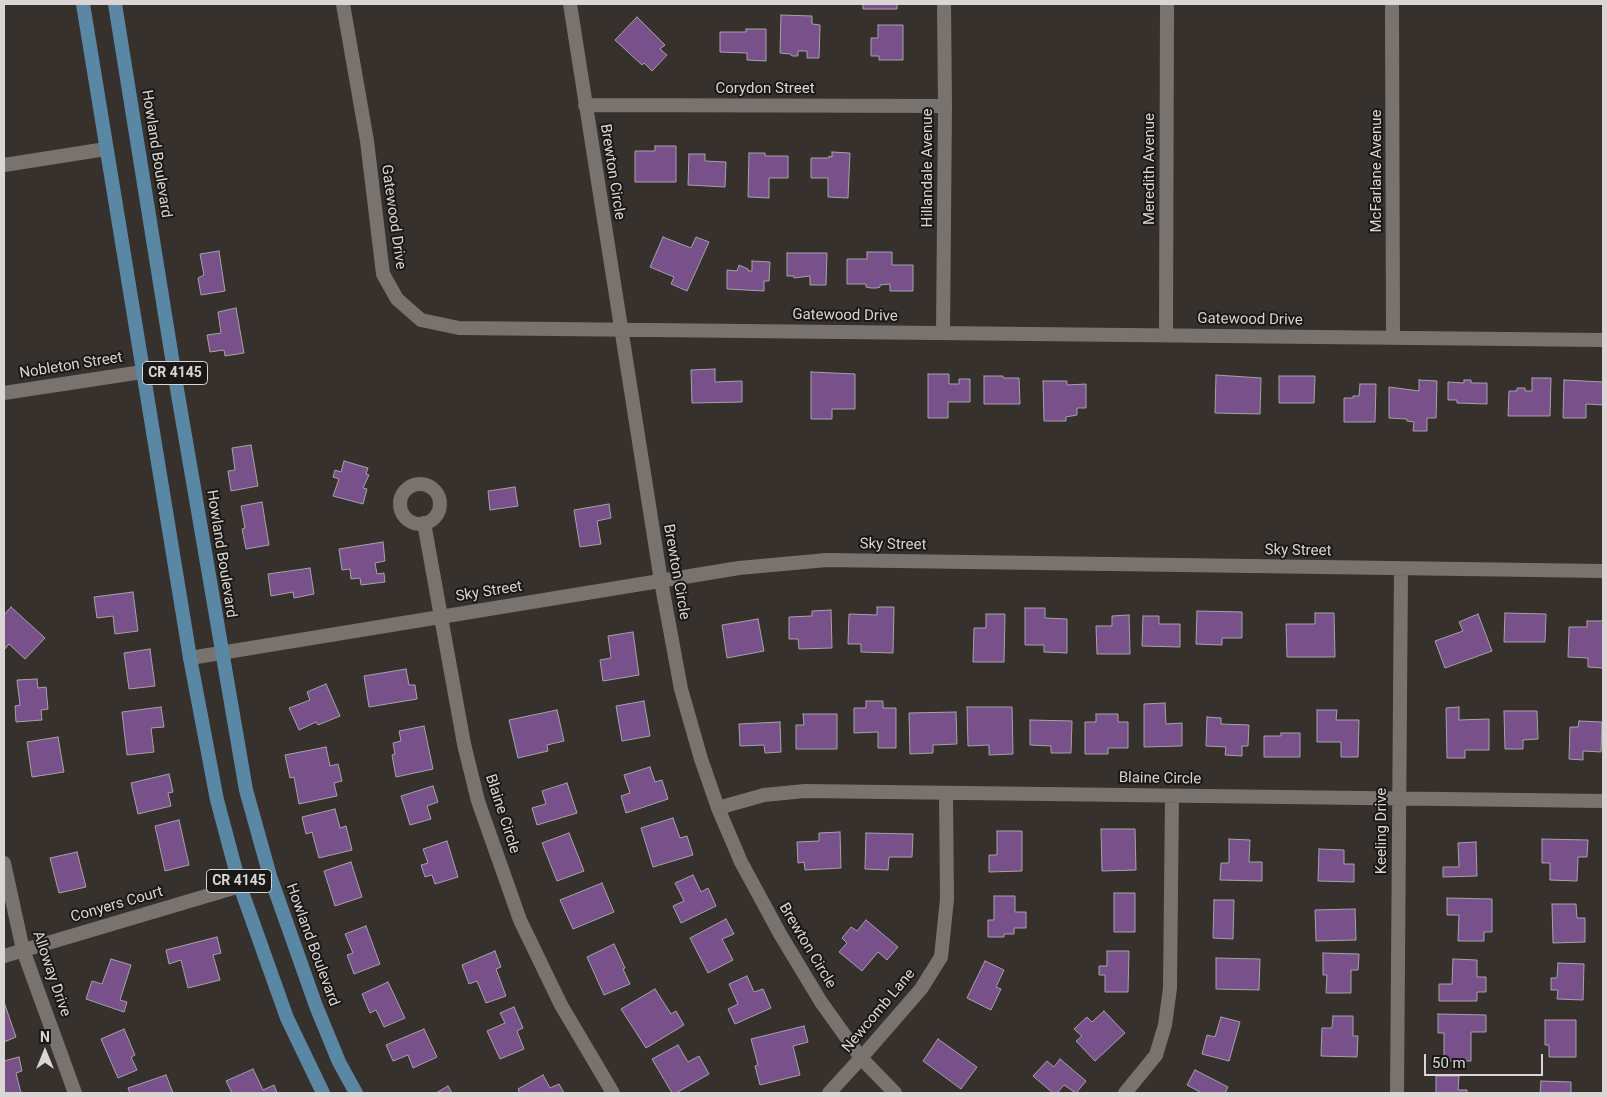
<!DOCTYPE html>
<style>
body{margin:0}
#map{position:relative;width:1607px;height:1097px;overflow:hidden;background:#36312d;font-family:Roboto,sans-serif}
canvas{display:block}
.frame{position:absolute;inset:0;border:5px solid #d9d6d4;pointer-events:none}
.north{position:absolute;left:20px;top:1027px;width:50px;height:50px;-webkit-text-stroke:4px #1b1918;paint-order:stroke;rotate:0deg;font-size:14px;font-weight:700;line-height:20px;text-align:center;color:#d9d6d4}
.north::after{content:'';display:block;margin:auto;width:18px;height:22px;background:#d9d6d4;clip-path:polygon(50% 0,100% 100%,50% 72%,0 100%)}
.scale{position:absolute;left:1424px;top:1054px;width:119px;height:22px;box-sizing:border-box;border:2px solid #d9d6d4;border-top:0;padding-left:6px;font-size:15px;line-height:18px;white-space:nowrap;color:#d9d6d4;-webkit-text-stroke:4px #1b1918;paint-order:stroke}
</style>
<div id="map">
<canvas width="1607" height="1097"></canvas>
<div class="frame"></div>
<div class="north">N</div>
<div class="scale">50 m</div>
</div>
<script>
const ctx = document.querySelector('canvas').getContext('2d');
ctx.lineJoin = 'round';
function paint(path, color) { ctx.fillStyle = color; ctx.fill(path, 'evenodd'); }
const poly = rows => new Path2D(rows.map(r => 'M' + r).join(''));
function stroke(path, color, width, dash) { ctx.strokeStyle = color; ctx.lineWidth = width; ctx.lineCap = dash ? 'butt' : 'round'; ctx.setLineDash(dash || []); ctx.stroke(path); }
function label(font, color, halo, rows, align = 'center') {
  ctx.font = font + ' Roboto,sans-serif'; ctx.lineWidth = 4; ctx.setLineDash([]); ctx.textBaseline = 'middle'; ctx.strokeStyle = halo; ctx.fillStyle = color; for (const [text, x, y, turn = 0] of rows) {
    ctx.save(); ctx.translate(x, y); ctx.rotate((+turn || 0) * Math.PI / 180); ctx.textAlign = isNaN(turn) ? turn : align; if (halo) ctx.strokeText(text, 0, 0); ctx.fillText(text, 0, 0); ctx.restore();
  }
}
const building = poly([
 [863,4,897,4,897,9,863,9,863,4],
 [781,15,812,16,812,24,820,25,819,58,807,58,807,51,798,51,798,56,792,56,790,54,780,53,781,15],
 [637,17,665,45,660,49,667,55,652,71,644,63,642,65,615,40,637,17],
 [878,25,903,25,903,60,879,60,879,56,871,56,871,38,878,38,878,25],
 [746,29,766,29,766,61,747,60,747,53,720,52,720,32,746,32,746,29],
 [655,146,676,146,676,182,635,182,635,151,655,151,655,146],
 [832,152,850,153,848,198,828,197,828,178,811,178,811,158,829,158,829,156,832,157,832,152],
 [749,153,765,153,765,156,788,156,788,178,769,178,769,198,748,197,749,153],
 [689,154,705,154,705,161,726,162,725,187,688,185,689,154],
 [663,237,691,248,696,237,709,242,687,291,671,284,674,277,650,267,663,237],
 [219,251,225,291,201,295,198,278,204,275,200,254,219,251],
 [867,252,892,252,892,265,913,265,913,291,890,291,890,284,880,285,880,287,877,288,871,288,866,287,866,284,847,284,847,259,867,259,867,252],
 [787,253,827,253,826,285,810,285,810,276,794,278,794,276,787,276,787,253],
 [752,261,770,262,769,281,764,281,764,291,727,289,727,270,737,271,739,265,748,269,748,271,752,271,752,261],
 [236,308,244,353,225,356,224,350,210,352,207,335,221,333,218,312,236,308],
 [715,369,715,382,742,381,742,402,692,403,691,370,715,369],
 [811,372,855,374,855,409,832,409,832,419,811,419,811,372],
 [928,374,949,374,949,384,959,384,959,379,970,379,970,402,948,402,948,418,928,418,928,374],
 [1216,375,1261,378,1260,414,1215,413,1216,375],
 [984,376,1003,376,1003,378,1019,378,1020,404,984,404,984,376],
 [1279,376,1315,376,1314,403,1279,403,1279,376],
 [1532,378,1551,378,1550,416,1508,416,1509,391,1517,391,1517,388,1525,388,1525,391,1532,391,1532,378],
 [1419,380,1437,381,1436,418,1427,418,1427,431,1413,431,1414,422,1407,421,1407,419,1389,418,1389,387,1419,391,1419,380],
 [1464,380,1471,380,1471,383,1487,383,1487,404,1457,403,1457,400,1448,400,1448,382,1464,383,1464,380],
 [1564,380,1603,382,1603,405,1586,404,1586,418,1563,418,1564,380],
 [1043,381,1067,381,1067,385,1086,384,1086,408,1077,408,1077,415,1066,417,1066,421,1044,421,1043,381],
 [1360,384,1376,384,1375,422,1344,422,1344,398,1353,398,1353,396,1359,396,1360,384],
 [251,445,258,486,231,491,228,471,235,470,232,448,251,445],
 [344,461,368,468,366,474,369,475,363,488,367,489,363,504,333,496,339,479,333,477,335,470,341,472,344,461],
 [515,487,518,506,490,510,488,491,515,487],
 [262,502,269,545,246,549,242,529,245,528,241,506,262,502],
 [609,504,611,518,597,521,601,544,580,547,574,510,609,504],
 [383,542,385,561,375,563,377,574,384,573,385,582,361,585,360,578,351,579,350,569,342,570,339,549,383,542],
 [310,568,314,594,294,598,293,592,271,596,268,574,310,568],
 [133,592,138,631,115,634,113,616,97,618,94,597,133,592],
 [11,607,45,638,25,659,9,644,4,650,4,615,11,607],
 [877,607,894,607,893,653,861,652,861,644,848,644,849,614,877,615,877,607],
 [1025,608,1045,608,1045,618,1067,619,1067,653,1044,652,1044,645,1025,645,1025,608],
 [831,610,832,648,799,649,798,639,789,639,789,617,812,616,812,611,831,610],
 [1197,611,1242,612,1242,638,1222,638,1222,645,1196,644,1197,611],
 [1315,613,1334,613,1335,657,1287,657,1286,624,1315,624,1315,613],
 [1505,613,1546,614,1545,642,1504,642,1505,613],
 [986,614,1005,614,1004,662,973,662,974,628,986,628,986,614],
 [1478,614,1492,651,1445,668,1435,641,1463,631,1459,622,1478,614],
 [1129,615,1130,654,1097,654,1096,626,1112,626,1112,616,1129,615],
 [1143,616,1159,616,1159,624,1180,624,1180,647,1142,646,1143,616],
 [758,619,764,651,727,658,722,625,758,619],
 [1587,621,1603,621,1603,668,1588,667,1588,658,1568,657,1569,627,1587,627,1587,621],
 [633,632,639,675,603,681,600,660,611,658,608,636,633,632],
 [150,649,155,686,129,689,124,653,150,649],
 [406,669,409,685,415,685,417,699,369,707,364,676,406,669],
 [37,679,38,688,46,687,48,709,41,710,42,720,16,722,15,706,20,705,17,680,37,679],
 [326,684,340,716,318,725,316,722,299,730,289,708,310,700,307,692,326,684],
 [644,701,650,736,622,741,616,706,644,701],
 [866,701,883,701,883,708,896,708,896,748,878,748,878,732,854,733,854,708,866,708,866,701],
 [1165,703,1166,724,1182,723,1182,746,1144,747,1144,704,1165,703],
 [161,707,164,727,151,728,154,752,127,755,122,712,161,707],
 [967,707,1012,707,1013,754,989,755,989,745,968,746,967,707],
 [1459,707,1459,720,1489,719,1489,750,1465,750,1465,758,1447,758,1446,708,1459,707],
 [557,710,564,741,547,745,548,751,518,758,509,720,557,710],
 [1317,710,1337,710,1336,720,1359,720,1358,757,1341,757,1341,742,1317,742,1317,710],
 [1504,711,1537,711,1538,739,1523,740,1523,749,1505,749,1504,711],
 [956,712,957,744,933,745,933,753,910,754,909,713,956,712],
 [803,714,837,714,837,749,796,749,796,725,804,725,803,714],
 [1096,714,1118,714,1118,722,1128,722,1128,748,1108,748,1108,754,1085,754,1085,722,1096,722,1096,714],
 [1207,717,1221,718,1221,724,1249,725,1248,746,1242,746,1242,756,1225,755,1226,747,1206,746,1207,717],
 [1030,720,1072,721,1071,753,1051,753,1051,746,1030,745,1030,720],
 [1579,721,1602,722,1601,752,1583,751,1583,760,1569,759,1570,727,1578,727,1579,721],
 [780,722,781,752,765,753,764,745,740,746,739,724,780,722],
 [424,726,433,769,396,777,392,755,395,754,393,743,401,741,399,731,424,726],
 [1281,733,1300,733,1300,757,1264,757,1264,736,1281,736,1281,733],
 [58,737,64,772,32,777,27,742,58,737],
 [326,747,330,766,338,764,342,781,334,783,337,796,299,804,294,777,290,778,285,755,326,747],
 [650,767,655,782,662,780,668,799,626,813,621,796,630,793,624,775,650,767],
 [169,774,173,792,168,793,171,806,138,814,131,783,169,774],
 [567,783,577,813,537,825,532,808,546,804,542,791,567,783],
 [433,786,438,802,427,806,431,819,410,825,401,796,433,786],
 [335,809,340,828,346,826,352,850,319,858,312,832,306,834,302,817,335,809],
 [673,818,680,838,687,836,693,855,653,867,641,828,673,818],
 [179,820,189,865,165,871,155,826,179,820],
 [1101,829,1135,829,1136,870,1102,871,1101,829],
 [997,831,1022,831,1022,871,989,872,989,855,997,855,997,831],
 [840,832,841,868,805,870,804,862,798,863,797,842,819,841,819,833,840,832],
 [569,833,584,871,557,881,542,843,569,833],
 [866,833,913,834,912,857,889,857,888,870,865,869,866,833],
 [1229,839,1250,840,1249,862,1262,862,1262,881,1220,880,1221,863,1229,863,1229,839],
 [1542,839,1588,840,1587,857,1578,857,1577,881,1550,880,1550,863,1542,863,1542,839],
 [447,841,458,877,435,884,432,875,425,877,421,865,428,863,423,849,447,841],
 [1476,842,1477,876,1443,877,1443,867,1459,867,1458,843,1476,842],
 [1319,849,1344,850,1344,864,1354,864,1354,882,1318,881,1319,849],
 [77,852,86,887,59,893,50,858,77,852],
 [351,862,362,897,335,906,324,871,351,862],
 [693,875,701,892,708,888,716,906,681,923,673,906,684,901,675,883,693,875],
 [602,883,614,912,573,929,560,900,602,883],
 [1114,893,1135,893,1135,932,1114,932,1114,893],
 [994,896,1015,896,1015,912,1026,912,1026,928,1014,928,1014,934,1004,934,1004,937,988,937,988,920,994,920,994,896],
 [1447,898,1492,899,1492,932,1484,932,1484,941,1458,941,1459,915,1447,915,1447,898],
 [1214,900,1234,900,1233,939,1213,938,1214,900],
 [1552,904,1576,904,1577,918,1585,918,1585,942,1553,943,1552,904],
 [1355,909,1356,940,1316,941,1315,910,1355,909],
 [726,919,734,934,722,939,733,960,708,973,690,938,726,919],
 [866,920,898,947,887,960,878,952,862,971,839,952,847,943,842,938,851,927,857,931,866,920],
 [366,926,380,964,354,974,347,955,353,953,345,934,366,926],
 [217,937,221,953,213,955,220,980,188,988,181,960,169,964,166,950,217,937],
 [614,944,625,968,623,969,630,984,604,995,587,957,614,944],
 [495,951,501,967,496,969,506,996,486,1003,477,981,469,984,462,965,495,951],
 [1107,951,1129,951,1128,992,1105,992,1105,975,1099,975,1099,966,1107,966,1107,951],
 [1323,953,1359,954,1358,970,1351,970,1351,993,1326,993,1327,975,1323,975,1323,953],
 [1216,958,1260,959,1259,990,1216,989,1216,958],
 [111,959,131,965,120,1000,127,1002,124,1012,86,999,92,981,102,984,111,959],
 [1453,959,1477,960,1477,977,1486,977,1486,992,1477,992,1477,1001,1439,1001,1439,984,1452,984,1453,959],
 [985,961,1004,970,996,987,1001,989,991,1010,967,998,985,961],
 [1558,963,1584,964,1583,1000,1557,999,1558,990,1551,990,1551,978,1557,978,1558,963],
 [747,976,754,992,763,989,771,1008,735,1024,728,1009,738,1004,729,984,747,976],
 [388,982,405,1018,384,1027,376,1010,370,1013,362,994,388,982],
 [655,989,671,1014,676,1011,684,1025,646,1048,621,1009,655,989],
 [4,1002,16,1037,4,1042,4,1002],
 [514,1007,523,1028,517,1031,524,1049,500,1059,487,1031,505,1023,500,1013,514,1007],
 [1104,1011,1125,1033,1095,1061,1076,1041,1082,1036,1074,1029,1087,1017,1092,1022,1104,1011],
 [1438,1014,1486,1015,1486,1032,1471,1032,1471,1061,1444,1061,1444,1033,1438,1033,1438,1014],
 [1333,1016,1353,1016,1353,1036,1358,1036,1357,1057,1321,1056,1322,1028,1332,1028,1333,1016],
 [1221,1017,1240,1022,1229,1061,1202,1054,1207,1035,1215,1037,1221,1017],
 [1545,1020,1576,1020,1576,1057,1549,1057,1549,1045,1545,1045,1545,1020],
 [804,1026,808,1042,793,1046,800,1075,760,1085,755,1066,758,1065,751,1039,804,1026],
 [124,1029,135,1055,131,1057,137,1070,118,1078,101,1039,124,1029],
 [424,1029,437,1057,413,1068,408,1055,393,1061,386,1045,424,1029],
 [938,1039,977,1067,961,1089,923,1061,938,1039],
 [678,1045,688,1062,699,1056,709,1074,676,1093,672,1093,652,1059,678,1045],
 [19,1057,22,1071,16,1073,21,1093,4,1093,4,1061,19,1057],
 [1060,1059,1086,1081,1076,1093,1064,1085,1057,1093,1053,1093,1033,1076,1047,1061,1054,1067,1060,1059],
 [253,1069,263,1090,274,1085,277,1093,232,1093,226,1081,253,1069],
 [1195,1070,1228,1087,1225,1093,1200,1093,1200,1092,1187,1085,1195,1070],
 [166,1075,173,1093,130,1093,128,1088,166,1075],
 [543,1075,550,1088,559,1084,564,1093,520,1093,518,1089,543,1075],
 [1436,1076,1459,1076,1458,1090,1467,1090,1467,1093,1436,1093,1436,1076],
 [1541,1081,1571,1082,1571,1093,1540,1093,1541,1081],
 [448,1086,452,1093,436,1093,448,1086]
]);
paint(building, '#78518a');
stroke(building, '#a6a2a8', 1);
stroke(poly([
 [343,4,367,141,383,274,397,299,421,320,459,328,1603,340],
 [570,4,661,581,681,689,701,759,718,808,741,862,780,934,821,1002,861,1058,895,1093],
 [1392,4,1393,338],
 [585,105,945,106],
 [4,165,106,149],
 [943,333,945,106,944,4],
 [1166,335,1167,4],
 [4,393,142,372],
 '400 504a20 20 0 1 1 40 0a20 20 0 1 1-40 0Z',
 [424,523,464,744,478,801,520,920,561,1005,613,1093],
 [190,658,739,568,827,560,1603,571],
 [718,808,764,795,805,791,1603,801],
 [4,863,23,950,75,1093],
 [4,956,240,886],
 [829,1093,861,1058,921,989,941,957,947,899,946,793],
 [1125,1093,1156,1055,1165,1025,1170,988,1172,796],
 [1397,1093,1401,569]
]), '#79736f', 14);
stroke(poly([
 [83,4,190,658,217,800,240,886,287,1018,323,1093],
 [115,4,177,389,246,790,270,876,316,1006,339,1062,356,1093]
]), '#5a87a3', 14);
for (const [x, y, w] of [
 [175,373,65],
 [239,881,65]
]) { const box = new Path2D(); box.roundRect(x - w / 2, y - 11.5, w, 23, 4); ctx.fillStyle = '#1b1918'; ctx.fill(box); stroke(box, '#d9d6d4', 1); }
label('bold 14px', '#d9d6d4', null, [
 ["CR 4145",175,373],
 ["CR 4145",239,881]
]);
label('15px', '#d9d6d4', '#1b1918', [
 ["Corydon Street",765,89],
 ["Howland Boulevard",156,154,81],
 ["Hillandale Avenue",928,168,-90],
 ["Meredith Avenue",1150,169,-90],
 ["McFarlane Avenue",1377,171,-90],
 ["Brewton Circle",612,172,81],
 ["Gatewood Drive",393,217,82],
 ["Gatewood Drive",845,316,1],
 ["Gatewood Drive",1250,320,1],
 ["Nobleton Street",71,366,-9],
 ["Sky Street",893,545,1],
 ["Sky Street",1298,551,1],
 ["Howland Boulevard",221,554,81],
 ["Brewton Circle",676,572,80],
 ["Sky Street",489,592,-9],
 ["Blaine Circle",1160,779,1],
 ["Blaine Circle",502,814,72],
 ["Keeling Drive",1382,831,-90],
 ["Conyers Court",117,905,-16],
 ["Howland Boulevard",312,945,70],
 ["Brewton Circle",807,946,59],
 ["Alloway Drive",51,974,71],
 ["Newcomb Lane",879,1011,-50]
]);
</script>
